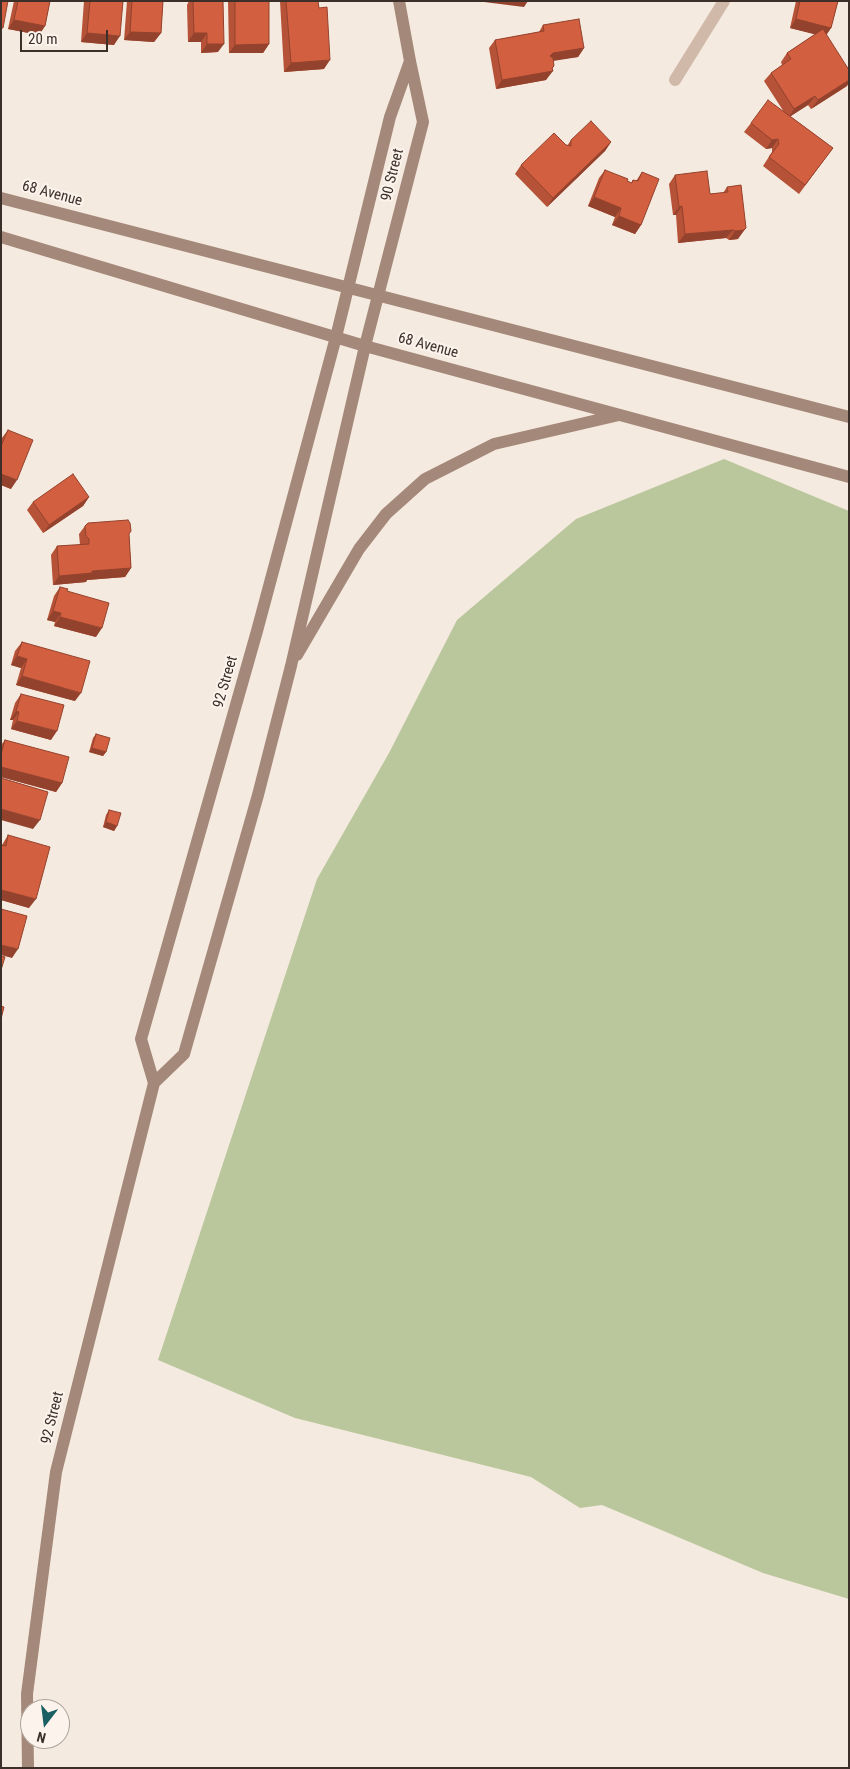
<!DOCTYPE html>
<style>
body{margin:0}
#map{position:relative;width:850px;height:1769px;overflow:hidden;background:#f5eadf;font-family:"Roboto Condensed",sans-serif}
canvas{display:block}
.frame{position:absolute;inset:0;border:2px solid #3c2f29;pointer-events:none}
.north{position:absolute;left:20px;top:1699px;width:50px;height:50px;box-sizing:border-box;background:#fcf4ec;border:1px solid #afa59e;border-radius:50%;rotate:195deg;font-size:14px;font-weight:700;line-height:20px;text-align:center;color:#3c2f29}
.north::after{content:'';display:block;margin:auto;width:18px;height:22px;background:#1a6063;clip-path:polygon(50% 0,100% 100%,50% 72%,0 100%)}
.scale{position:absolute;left:20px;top:30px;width:88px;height:22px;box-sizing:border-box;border:2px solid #3c2f29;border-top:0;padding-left:6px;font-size:15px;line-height:18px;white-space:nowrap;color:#3c2f29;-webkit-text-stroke:4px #fcf4ec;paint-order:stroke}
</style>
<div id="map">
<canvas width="850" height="1769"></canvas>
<div class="frame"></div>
<div class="north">N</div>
<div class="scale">20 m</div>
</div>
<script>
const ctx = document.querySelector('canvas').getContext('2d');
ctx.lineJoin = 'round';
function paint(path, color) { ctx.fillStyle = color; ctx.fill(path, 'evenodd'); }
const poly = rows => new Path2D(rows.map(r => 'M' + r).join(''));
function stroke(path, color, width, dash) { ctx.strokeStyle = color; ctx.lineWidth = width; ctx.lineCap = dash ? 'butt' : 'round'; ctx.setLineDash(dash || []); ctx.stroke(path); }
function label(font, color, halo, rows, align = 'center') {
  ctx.font = font + ' "Roboto Condensed",sans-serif'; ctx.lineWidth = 4; ctx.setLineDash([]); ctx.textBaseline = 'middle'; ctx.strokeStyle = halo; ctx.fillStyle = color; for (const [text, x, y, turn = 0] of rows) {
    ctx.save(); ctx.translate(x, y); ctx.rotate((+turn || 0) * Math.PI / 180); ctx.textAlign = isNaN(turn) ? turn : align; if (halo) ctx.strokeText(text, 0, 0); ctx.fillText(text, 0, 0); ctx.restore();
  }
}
paint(poly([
 [724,459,849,511,849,1599,763,1573,602,1505,580,1508,531,1477,295,1418,158,1360,317,879,389,753,457,620,576,519]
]), '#bac79d');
stroke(poly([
 [675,80,724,1]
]), '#d0b9a9', 12);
stroke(poly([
 [1,198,849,417],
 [1,237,365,346,849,477],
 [297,655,359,549,386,514,425,479,494,444,619,415],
 [154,1083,184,1054,258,795,291,666,365,346,423,122,410,61,399,1],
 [28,1768,27,1694,56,1472,154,1083,141,1039,257,631,336,337,390,117,410,61]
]), '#a4887a', 12);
paint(poly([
 [14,1,50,1,45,26,39,35,8,29],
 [84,1,123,1,114,45,81,42],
 [127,1,163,1,161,33,154,42,124,40],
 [189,1,193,1,218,52,201,53,201,42,188,42,187,5],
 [228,1,269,1,269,44,263,53,229,53],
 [280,1,318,1,324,69,284,72],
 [796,1,838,1,831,28,826,35,847,86,811,109,808,105,790,116,833,148,799,194,763,166,772,152,772,148,766,149,744,132,751,123,784,112,764,81,771,73,782,65,781,62,787,53,815,34,790,28],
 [543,25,584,48,578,57,553,60,552,69,546,80,496,89,489,48,495,40,539,32],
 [571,140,611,142,605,151,547,207,515,174,521,165,567,146],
 [605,170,631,183,633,180,636,181,642,172,641,225,635,234,612,225,615,217,588,206,599,178],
 [675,175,710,194,723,193,727,187,738,239,729,240,726,238,678,243,676,215,673,215,669,184],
 [8,430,11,489,1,485,1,439],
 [89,497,83,506,43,533,27,510,33,502],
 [85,526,129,534,131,568,125,577,87,580,86,582,53,585,51,555,57,546,80,545,79,534],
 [60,587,96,637,54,626,55,622,47,620,54,596],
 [22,642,75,701,16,685,21,668,11,665,15,651],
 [21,694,51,740,11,729,13,720,10,720,15,703],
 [96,734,106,752,103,756,89,752,93,738],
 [5,740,62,783,56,792,1,777,1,745],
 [109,810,117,826,114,831,103,827,106,815],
 [8,835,29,908,1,900,1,845,2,845]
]), '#b55237');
paint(poly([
 [476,1,528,1,524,7],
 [796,19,831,28,825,37,790,28],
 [14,20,45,26,39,35,8,29],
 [130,32,161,33,154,42,124,40],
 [87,33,120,36,114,45,81,42],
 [194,33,207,33,201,42,188,42],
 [207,44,224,44,218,52,201,53],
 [269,44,263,53,229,53,235,45],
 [584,48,578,57,547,62,550,56,553,53],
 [330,60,324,69,284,72,291,63],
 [554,66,551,71,553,71,546,80,496,89,502,80,552,68],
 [849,80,849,83,847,86,811,109,818,100],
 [815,96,808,105,788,118,794,109],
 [778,139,772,148,766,149,772,140],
 [611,142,605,151,547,207,553,198],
 [594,197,621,208,615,217,588,206],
 [682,206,676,215,673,215,679,207],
 [619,216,641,225,635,234,612,225],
 [746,228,738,239,729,240,735,231],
 [733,230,726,238,678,243,685,234],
 [1,474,17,480,11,489,1,485],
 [89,497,83,506,43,533,49,525],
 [131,568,125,577,87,580,86,582,53,585,59,576,92,571],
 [53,611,61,613,55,622,47,620],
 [60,617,102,628,96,637,54,626],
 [17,656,27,659,21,668,11,665],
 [22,676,81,693,75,701,16,685],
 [16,711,19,712,13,720,10,720],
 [17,721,57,731,51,740,11,729],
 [92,748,106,752,103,756,89,752],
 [1,767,62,783,56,792,1,777],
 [1,809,40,820,33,829,1,820],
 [106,822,117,826,114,831,103,827],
 [1,890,36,899,29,908,1,900],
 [1,945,18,949,12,958,1,955]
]), '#93422d');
const building = poly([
 [1,1,8,1,3,28,1,28,1,1],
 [18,1,50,1,45,26,14,20,18,1],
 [90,1,123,1,120,36,87,33,90,1],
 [132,1,163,1,161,33,130,32,132,1],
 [193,1,223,1,224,44,207,44,207,33,194,33,193,1],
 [235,1,269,1,269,44,235,45,235,1],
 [286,1,318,1,319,8,327,7,330,60,291,63,286,1],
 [800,1,838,1,831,28,796,19,800,1],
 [579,19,584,48,553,53,550,56,553,58,554,66,552,68,553,71,502,80,495,40,544,31,543,25,579,19],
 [823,29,849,70,849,80,818,100,815,96,794,109,771,73,791,59,787,53,823,29],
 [768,100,833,148,805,185,769,157,779,144,778,139,772,140,751,123,768,100],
 [591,121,611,142,553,198,521,165,554,133,566,145,571,146,571,140,591,121],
 [605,170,628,179,627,181,632,183,633,180,638,181,642,172,659,179,641,225,619,216,621,208,594,197,605,170],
 [707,171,710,194,728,192,727,187,741,185,746,228,744,230,735,231,733,230,685,234,682,206,679,207,675,175,707,171],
 [8,430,33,440,17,480,1,474,1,446,8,430],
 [73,474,89,497,49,525,33,502,73,474],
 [128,520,130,523,131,531,129,534,131,568,92,571,92,573,59,576,57,546,89,544,89,539,86,536,85,526,88,523,128,520],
 [60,587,68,589,67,591,109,603,102,628,60,617,61,613,53,611,60,587],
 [22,642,90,661,81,693,22,676,27,659,17,656,22,642],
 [21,694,64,705,57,731,17,721,19,712,16,711,21,694],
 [96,734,110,738,106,752,92,748,96,734],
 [5,740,69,757,62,783,1,767,1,754,5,740],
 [1,778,48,792,40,820,1,809,1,778],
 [109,810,121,813,117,826,106,822,109,810],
 [8,835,50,847,36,899,1,890,1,845,6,846,8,835],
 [1,909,27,916,18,949,1,945,1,909],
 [1,956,5,957,1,970,1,956],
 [1,1006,4,1007,1,1019,1,1006]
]);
paint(building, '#d25f40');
stroke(building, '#93422d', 1);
label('15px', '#3c2f29', '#fcf4ec', [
 ["90 Street",393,175,-76],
 ["68 Avenue",52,194,15],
 ["68 Avenue",428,346,15],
 ["92 Street",226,682,-74],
 ["92 Street",53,1418,-76]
]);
</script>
